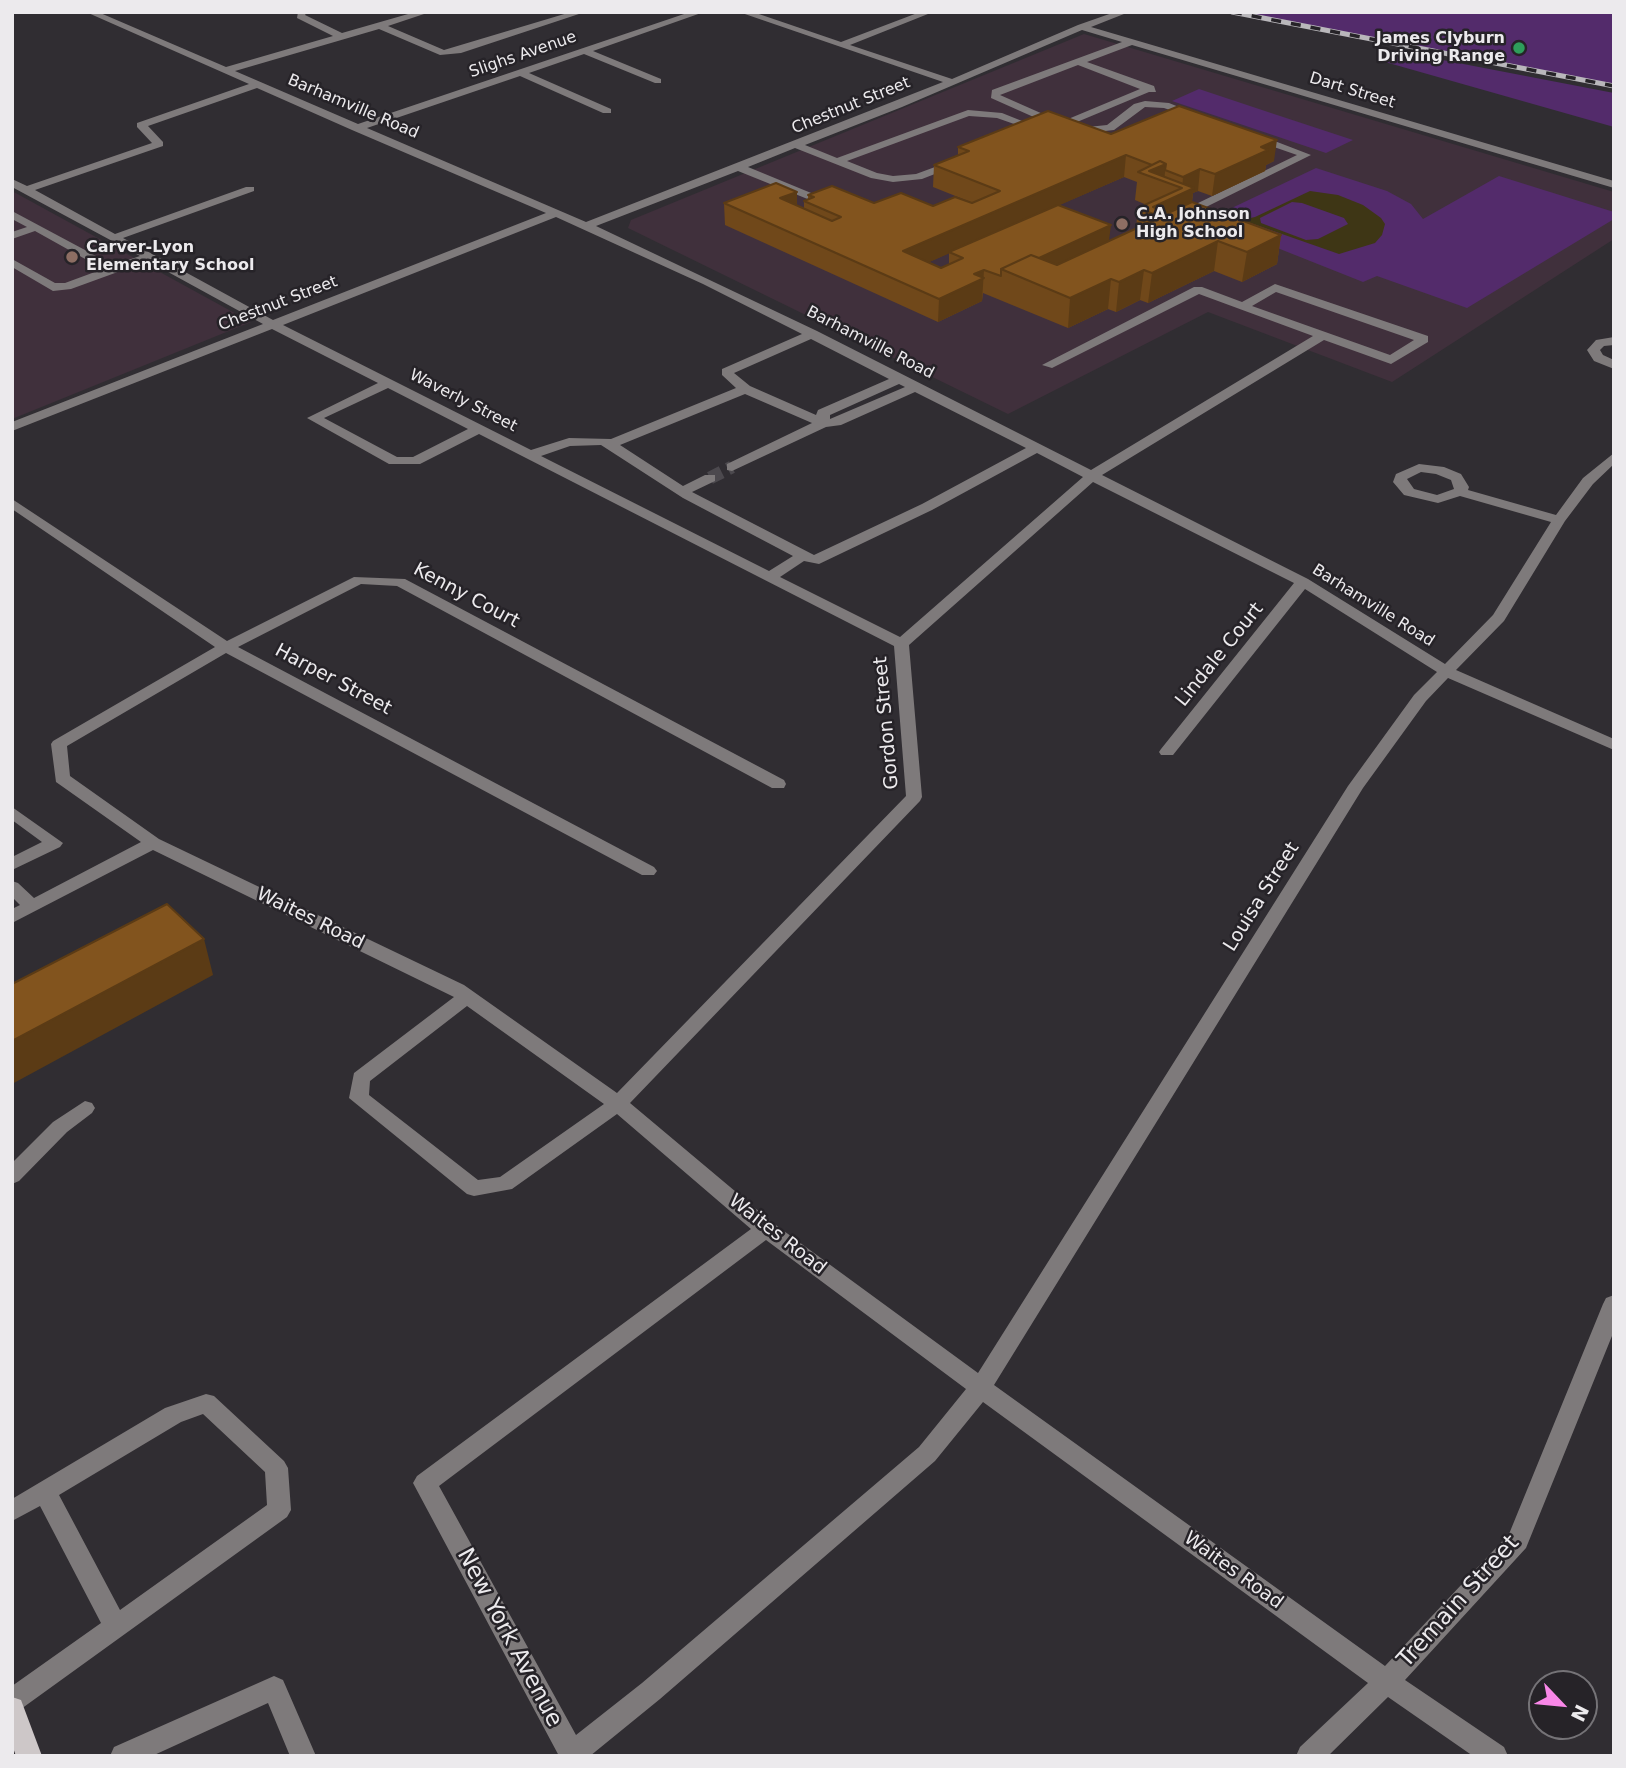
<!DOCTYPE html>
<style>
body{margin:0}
#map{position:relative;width:1626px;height:1768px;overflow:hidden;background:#302d32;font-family:"DejaVu Sans",sans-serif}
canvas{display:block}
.frame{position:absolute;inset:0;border:14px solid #eceaed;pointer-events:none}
.north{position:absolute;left:1528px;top:1670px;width:70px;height:70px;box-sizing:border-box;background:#262328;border:2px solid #757377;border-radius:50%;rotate:116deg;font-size:19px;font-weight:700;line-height:28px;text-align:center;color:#eceaed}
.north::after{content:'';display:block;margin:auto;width:24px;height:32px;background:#f987e8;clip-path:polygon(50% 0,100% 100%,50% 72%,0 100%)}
</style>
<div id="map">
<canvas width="1626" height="1768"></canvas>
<div class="frame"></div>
<div class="north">N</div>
</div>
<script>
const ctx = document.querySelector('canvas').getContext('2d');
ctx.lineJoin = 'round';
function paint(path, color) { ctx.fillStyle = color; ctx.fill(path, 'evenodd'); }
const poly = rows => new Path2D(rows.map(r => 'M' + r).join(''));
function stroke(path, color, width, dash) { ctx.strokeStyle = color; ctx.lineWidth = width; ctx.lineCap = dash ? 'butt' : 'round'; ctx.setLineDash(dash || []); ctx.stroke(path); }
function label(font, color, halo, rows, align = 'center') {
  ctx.font = font + ' "DejaVu Sans",sans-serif'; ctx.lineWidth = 5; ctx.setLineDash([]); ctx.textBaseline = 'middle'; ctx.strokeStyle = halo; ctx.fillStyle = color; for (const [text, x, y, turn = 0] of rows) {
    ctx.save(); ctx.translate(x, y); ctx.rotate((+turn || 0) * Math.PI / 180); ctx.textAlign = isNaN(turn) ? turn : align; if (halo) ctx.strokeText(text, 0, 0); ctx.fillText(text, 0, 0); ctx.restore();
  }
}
paint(poly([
 [1084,34,1614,192,1614,239,1392,382,1208,312,1008,414,628,228,631,220],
 [12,191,251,322,12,419]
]), '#40303c');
paint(poly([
 [1236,12,1614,12,1614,85],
 [1401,52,1614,93,1614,127,1378,60],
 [1199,89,1274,114,1353,140,1326,153,1172,101],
 [1316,168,1387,191,1411,204,1423,219,1499,176,1614,212,1614,219,1467,308,1377,276,1363,282,1222,226,1217,215]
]), '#532b6b');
paint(poly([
 [1310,191,1338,195,1363,205,1381,218,1385,224,1382,235,1375,243,1339,254,1242,220,1255,217],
 [1292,202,1302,203,1344,218,1348,224,1318,239,1306,240,1261,223,1260,218]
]), '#3e3615');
stroke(poly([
 [710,478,732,467]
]), '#4c494e', 13, [13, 7]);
paint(poly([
 [86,12,98,12,226,67,333,36,297,18,298,12,307,12,305,15,342,33,415,12,430,12,388,26,444,50,571,12,585,12,461,53,440,55,379,29,235,71,358,124,690,12,704,12,593,51,661,79,661,83,655,83,584,54,529,73,611,109,611,113,603,113,520,76,367,128,586,222,943,82,739,12,753,12,841,42,920,12,933,12,850,45,952,79,1078,25,1115,12,1129,12,1091,27,1614,181,1614,188,1132,45,1087,62,1154,86,1156,92,1149,92,1065,127,1056,127,991,98,992,90,1122,42,1082,30,902,107,805,145,837,158,968,110,1002,113,1042,129,1037,132,997,118,969,116,847,161,877,173,893,176,916,174,954,160,958,161,958,165,922,179,893,182,871,178,795,148,748,167,816,195,834,198,834,202,810,200,738,171,596,226,817,331,1091,470,1313,336,1199,294,1052,368,1042,365,1194,287,1202,287,1242,302,1275,284,1428,336,1428,342,1391,364,1324,340,1102,475,1308,579,1445,664,1493,615,1551,522,1460,496,1438,503,1404,495,1393,482,1396,474,1419,464,1444,467,1461,474,1469,487,1468,490,1556,515,1583,478,1614,453,1614,464,1593,484,1565,521,1504,621,1456,670,1614,739,1614,750,1448,678,1426,701,1363,788,994,1385,1385,1666,1509,1534,1603,1304,1606,1298,1614,1295,1614,1331,1526,1548,1405,1680,1504,1747,1508,1756,1473,1756,1388,1697,1328,1756,1296,1756,1300,1747,1368,1683,983,1402,935,1461,660,1699,590,1756,559,1756,413,1483,417,1476,751,1229,617,1114,512,1189,474,1196,467,1194,349,1098,354,1073,454,997,153,850,12,923,12,909,20,905,12,897,12,881,18,883,34,898,141,842,56,782,51,744,53,741,215,647,12,509,12,499,227,641,354,577,405,579,784,780,786,784,784,788,772,788,397,586,361,584,238,647,654,867,657,871,654,875,642,875,226,653,67,746,70,776,159,839,464,985,617,1093,906,796,894,646,479,434,420,464,389,464,307,418,378,383,272,329,12,431,12,422,263,324,148,261,71,289,53,291,12,267,12,259,55,283,65,283,103,269,35,231,12,239,12,232,27,227,12,219,12,211,113,265,140,256,12,187,12,179,27,186,152,143,137,127,137,123,249,84,86,12],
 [1078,65,1140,89,1061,122,1000,95,1078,65],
 [257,88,352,130,546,213,273,320,123,238,254,191,254,187,246,187,115,234,35,190,163,146,163,142,148,126,257,88],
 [556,217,703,284,802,334,722,369,722,375,736,388,611,439,569,438,531,450,283,325,556,217],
 [1276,292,1414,340,1390,355,1252,306,1276,292],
 [811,339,889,379,818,410,816,415,750,386,734,373,811,339],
 [899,384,905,387,830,419,830,415,899,384],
 [388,388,468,429,413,457,397,457,324,418,388,388],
 [915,392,1026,448,922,504,814,555,692,492,715,481,715,475,705,475,683,486,620,445,745,394,812,423,727,464,727,470,732,471,826,427,841,425,915,392],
 [601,445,683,498,793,556,769,571,541,456,570,446,601,445],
 [1037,453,1083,477,900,637,780,577,804,561,819,564,932,510,1037,453],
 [1421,472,1436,474,1451,480,1454,489,1437,495,1414,489,1407,479,1421,472],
 [1093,482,1294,583,1161,749,1159,752,1161,755,1173,755,1305,589,1437,672,1414,695,1348,786,978,1373,773,1223,630,1103,920,801,922,797,909,645,1093,482],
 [467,1006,604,1104,500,1177,478,1180,369,1095,370,1081,467,1006],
 [766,1240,966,1389,919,1447,642,1683,576,1735,439,1486,766,1240],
 [1145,101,1169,103,1201,116,1196,119,1164,108,1145,107,1114,130,1078,134,1073,131,1078,128,1107,125,1134,104,1145,101],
 [1251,135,1259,135,1311,155,1202,209,1194,209,1194,205,1297,155,1251,139,1251,135],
 [1614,337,1614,345,1604,346,1600,350,1603,355,1614,360,1614,369,1594,361,1587,350,1596,340,1614,337],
 [12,807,63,843,60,847,12,870,12,857,42,842,12,820,12,807],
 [85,1101,92,1103,95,1108,92,1113,67,1132,19,1181,12,1184,12,1163,53,1122,85,1101],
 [206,1394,214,1396,284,1461,288,1468,291,1510,287,1517,21,1709,12,1713,12,1686,101,1623,40,1506,12,1521,12,1499,165,1408,206,1394],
 [203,1414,265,1472,267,1505,120,1610,59,1495,181,1422,203,1414],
 [274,1676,283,1680,316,1756,290,1756,268,1703,152,1756,110,1756,114,1747,274,1676]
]), '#7e7a7b');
paint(poly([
 [12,1697,21,1700,42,1756,16,1756,12,1745,12,1697]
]), '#cdc7c8');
const rail = poly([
 [1232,12,1614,86]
]);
stroke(rail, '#b9b7bb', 5);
stroke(rail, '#262328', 3.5, [10]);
paint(poly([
 [1111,134,1274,161,1266,165,1265,171,1212,196,1198,191,1193,193,1192,202,1281,235,1277,264,1242,282,1214,271,1148,303,1140,300,1116,312,1108,309,1068,328,983,293,982,301,938,322,725,225,724,203,797,192,797,206,804,209,804,201,808,200,808,195,874,203,933,206,972,203,973,203,933,187,934,165,958,156,958,147],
 [1124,177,1137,182,1135,200,1147,205,1138,208,1136,228,1109,241,1059,205],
 [949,253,949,264,941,268,929,262]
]), '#70481a');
paint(poly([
 [1277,140,1274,161,1266,165,1265,171,1212,196,1215,174,1261,147],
 [1126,155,1124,177,902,274,903,251],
 [1166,164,1164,181,1149,171],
 [1200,169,1198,191,1193,193,1190,217,1161,217,1153,207,1182,193,1183,177],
 [797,192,797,214,780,198],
 [1111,225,1108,248,1034,283,1009,272],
 [1281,235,1277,264,1242,282,1247,252],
 [1218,241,1214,271,1148,303,1152,273],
 [984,270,982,301,938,322,939,299,974,274],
 [1144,270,1140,300,1116,312,1119,282],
 [1111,279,1108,309,1068,328,1070,298],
 [204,939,213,975,12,1084,12,1041]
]), '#5b3b15');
const building = poly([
 [1179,106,1277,140,1261,147,1268,150,1215,174,1200,169,1183,177,1165,170,1166,164,1160,161,1152,165,1126,155,903,251,941,268,963,258,949,252,1058,205,1111,225,1039,258,1031,255,1001,269,1001,276,984,270,974,274,984,278,939,299,724,203,776,183,797,192,780,198,832,221,841,217,804,201,814,197,808,195,832,186,874,203,901,193,933,206,955,197,972,203,1000,191,934,165,969,151,958,147,1048,111,1111,134,1179,106],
 [1160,161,1166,164,1149,171,1194,188,1153,207,1168,213,1192,202,1281,235,1247,252,1218,241,1152,273,1144,270,1119,282,1111,279,1070,298,1001,269,1031,255,1057,265,1161,217,1138,208,1182,188,1138,172,1160,161],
 [167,904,204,939,12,1041,12,984,167,904]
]);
paint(building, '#82541e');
stroke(building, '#5b3b15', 2);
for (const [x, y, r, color] of [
 [1519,48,7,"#2e9e5b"],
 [1122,224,7,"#8d6e63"],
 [72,257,7,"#8d6e63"]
]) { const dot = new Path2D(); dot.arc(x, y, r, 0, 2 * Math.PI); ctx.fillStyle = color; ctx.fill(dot); stroke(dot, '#262328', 2.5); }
label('bold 16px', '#eceaed', '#262328', [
 ["James Clyburn",1505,39,"right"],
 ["Driving Range",1505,57,"right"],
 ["C.A. Johnson",1136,215],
 ["High School",1136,233],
 ["Carver-Lyon",86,248],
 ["Elementary School",86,266]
], 'left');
label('16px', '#eceaed', '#262328', [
 ["Slighs Avenue",523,55,-19],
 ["Dart Street",1352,91,17],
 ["Chestnut Street",851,106,-22],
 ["Barhamville Road",353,107,23],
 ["Chestnut Street",278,304,-21],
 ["Barhamville Road",870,343,27],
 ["Waverly Street",463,401,27],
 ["Barhamville Road",1373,606,32]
]);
label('19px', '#eceaed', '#262328', [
 ["Kenny Court",466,596,28],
 ["Lindale Court",1220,655,-51],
 ["Harper Street",333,680,28],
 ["Gordon Street",887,723,-95],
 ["Louisa Street",1262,897,-58],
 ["Waites Road",310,919,26],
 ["Waites Road",777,1235,38],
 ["Waites Road",1233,1571,36]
]);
label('23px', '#eceaed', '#262328', [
 ["Tremain Street",1459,1602,-48],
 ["New York Avenue",509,1638,62]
]);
</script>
